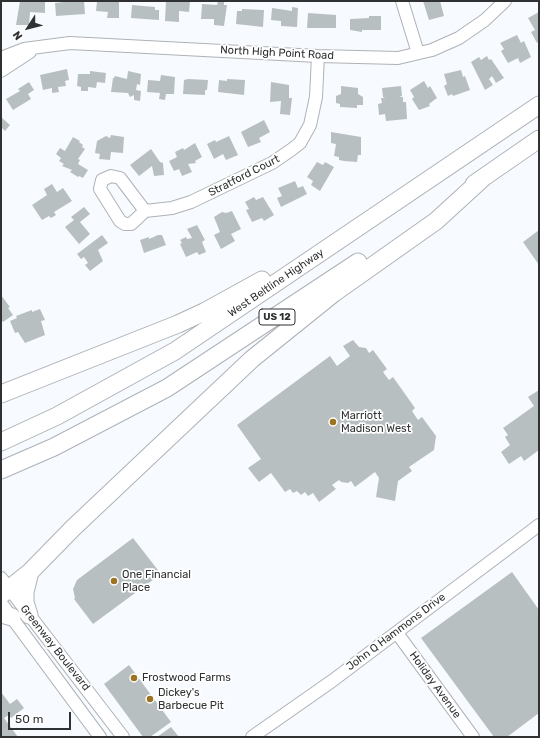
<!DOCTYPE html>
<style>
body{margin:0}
#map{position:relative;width:540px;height:738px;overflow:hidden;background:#f7fbff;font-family:Rubik,sans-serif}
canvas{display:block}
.frame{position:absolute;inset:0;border:2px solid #2f3132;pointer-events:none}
.north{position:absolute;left:8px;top:8px;width:40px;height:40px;-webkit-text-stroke:3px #fff;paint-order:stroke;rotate:234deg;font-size:11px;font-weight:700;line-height:16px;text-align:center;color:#2f3132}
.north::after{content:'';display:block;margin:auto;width:14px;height:18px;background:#2f3132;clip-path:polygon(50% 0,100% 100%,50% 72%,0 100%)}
.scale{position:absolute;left:8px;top:712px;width:63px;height:18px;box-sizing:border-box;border:2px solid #2f3132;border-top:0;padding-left:5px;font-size:12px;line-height:14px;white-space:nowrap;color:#2f3132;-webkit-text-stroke:3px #fff;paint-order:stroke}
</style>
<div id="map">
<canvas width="540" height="738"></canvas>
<div class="frame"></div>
<div class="north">N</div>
<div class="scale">50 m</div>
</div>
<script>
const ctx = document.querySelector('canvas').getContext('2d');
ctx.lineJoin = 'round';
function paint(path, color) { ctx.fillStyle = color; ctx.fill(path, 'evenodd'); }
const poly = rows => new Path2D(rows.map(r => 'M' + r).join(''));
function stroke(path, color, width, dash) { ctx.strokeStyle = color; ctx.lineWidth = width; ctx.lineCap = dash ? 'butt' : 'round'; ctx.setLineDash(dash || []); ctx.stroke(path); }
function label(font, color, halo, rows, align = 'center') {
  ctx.font = font + ' Rubik,sans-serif'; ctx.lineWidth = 3.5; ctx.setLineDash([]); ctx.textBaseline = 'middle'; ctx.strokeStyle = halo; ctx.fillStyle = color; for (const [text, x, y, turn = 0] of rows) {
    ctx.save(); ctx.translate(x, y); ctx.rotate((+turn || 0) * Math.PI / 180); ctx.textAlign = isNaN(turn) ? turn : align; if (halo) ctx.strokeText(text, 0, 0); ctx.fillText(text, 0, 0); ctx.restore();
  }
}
paint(poly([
 [20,1,45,1,45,13,30,12,29,25,16,25],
 [73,1,84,1,85,14,56,16,55,3],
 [97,1,119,2,119,18,107,18,108,12,96,11],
 [166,1,190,1,189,12,179,11,179,22,165,21],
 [218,1,224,1,224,5,227,5,224,26,214,25,214,19,201,19,202,4,217,5],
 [423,1,440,1,444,16,429,20],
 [132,5,155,7,155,10,159,10,159,20,131,18],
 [292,7,298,8,297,27,281,26,281,21,271,20,272,8,292,11],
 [242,9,264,10,263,27,236,24,237,11,242,11],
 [539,12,539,42,537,43,531,32,535,30,528,18],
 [308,13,336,15,336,28,307,28],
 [369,16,381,16,381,30,362,30,362,32,350,30,350,19,369,18],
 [517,35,521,43,524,41,531,57,520,63,518,58,508,63,501,51,504,49,500,43],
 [487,56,489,60,491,59,504,78,496,83,492,76,489,79,493,85,485,90,471,62,479,57,481,60],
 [67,69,69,80,65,81,66,86,58,87,59,92,52,93,52,88,43,90,40,75],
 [461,70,463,77,465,76,470,90,453,96,452,94,448,96,444,86,447,84,444,74],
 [90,71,106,73,105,83,97,82,96,88,88,87,88,91,81,91,81,87,77,86,78,74,90,74],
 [128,71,141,74,140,85,137,84,136,90,141,91,140,101,134,100,134,95,130,97,128,93,111,92,113,78,114,78,115,76,127,79],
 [161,75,175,77,174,94,166,94,165,100,159,99,160,93,147,92,148,80,160,81],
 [188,79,208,80,207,90,205,90,205,95,183,94,184,80],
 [227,79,245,80,244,95,218,92,219,80,227,81],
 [424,81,428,88,430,86,437,98,429,104,430,106,419,110,412,99,414,97,410,90],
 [29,82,34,90,28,94,31,99,13,110,6,99,20,91,18,89],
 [271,82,289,85,289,98,292,98,290,115,280,114,281,101,270,102],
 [341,86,358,88,358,94,363,97,363,105,357,105,357,108,340,107,340,104,336,103,336,96,341,94],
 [401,86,402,96,399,97,403,97,403,102,406,102,407,119,386,121,385,114,379,115,378,104,382,103,381,98,385,98,383,97,382,88],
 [1,117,10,125,5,131,1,127],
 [264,120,270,132,259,138,261,142,248,147,241,132],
 [331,132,361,137,361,155,358,155,357,162,344,161,339,160,339,157,334,156,336,144,331,143],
 [111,135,124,137,123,153,111,152,110,160,99,159,100,154,95,153,97,141,106,136,110,138],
 [229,136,238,155,226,160,223,154,214,159,207,144,215,140,216,142],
 [73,137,80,141,79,142,83,145,82,147,85,149,78,159,80,160,78,164,88,170,83,178,79,176,78,177,70,172,72,170,62,166,64,164,59,161,61,158,56,154,60,148,65,151],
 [195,143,202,157,195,161,196,163,188,164,192,172,182,176,179,169,174,171,169,161,177,157,175,152,183,148,184,150],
 [151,149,160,162,163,163,164,175,154,176,152,166,139,176,130,165],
 [317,162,323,165,325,162,334,167,320,191,311,185,313,181,307,177],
 [295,181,298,188,303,186,307,194,281,207,277,198,282,196,278,188],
 [52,184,57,192,63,188,72,201,54,212,56,215,51,218,49,216,42,220,32,205,47,195,44,189],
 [254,197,256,200,263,197,274,215,264,221,262,218,252,222,246,210,249,209,245,202],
 [84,207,90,214,80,222,90,234,79,244,65,227,74,220,71,217],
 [232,211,241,229,231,234,235,241,221,249,214,235,220,232,214,217,222,212,226,213],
 [197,225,205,240,202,242,206,252,199,255,197,252,186,257,180,244,182,243,180,240,186,237,187,239,192,238,187,229],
 [539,230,539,265,523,242],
 [102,235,108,243,98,250,103,261,90,271,85,265,88,263,84,257,81,259,77,254],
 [158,235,162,235,166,245,144,253,140,240,149,237,149,239],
 [1,295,10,307,8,308,13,315,3,322,1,320],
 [40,309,45,320,41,321,45,335,25,343,18,332,15,333,10,321,17,318,16,316,32,310,32,312],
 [353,340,359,347,366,348,369,353,373,350,387,369,383,372,389,380,393,377,415,408,412,411,418,420,422,417,436,436,434,450,409,467,412,471,398,481,395,501,376,497,379,478,375,472,355,487,351,481,348,483,341,482,339,480,332,485,336,489,319,502,313,493,308,496,305,492,301,495,297,491,293,493,290,489,285,492,271,473,259,482,248,468,261,459,237,425,330,356,337,366,350,356,343,346],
 [539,390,539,450,524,461,521,456,509,464,501,452,510,445,505,437,508,435,503,428,534,406,528,397],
 [133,538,161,574,93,624,74,599,75,598,73,589,77,580],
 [512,572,539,610,539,713,507,737,494,737,421,638],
 [129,665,171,722,150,737,143,737,104,684],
 [1,692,10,704,17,699,24,708,11,718,9,715,4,718,18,737,1,737],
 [171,727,179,737,157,737]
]), '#b8bfc1');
const minor = poly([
 [402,1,418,53],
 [1,58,24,49,70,43,318,56,398,58,432,50,459,38,485,20,505,1],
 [1,71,30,52],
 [145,211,120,178,111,176,102,180,100,189,120,221,125,224,131,224,145,211,172,208,191,202,272,163,291,150,300,143,310,125,316,97,318,56],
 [1,578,123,737],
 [1,603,100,737],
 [397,633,473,737],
 [252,737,332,681,539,525]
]);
const highway = poly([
 [474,184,539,139],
 [1,394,178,324,204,312,262,280],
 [1,442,57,416,175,351,539,105],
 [1,470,54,447,167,388,358,262],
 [1,595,30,572,73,528,252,359,334,293,436,221,483,178],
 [1,614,12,617],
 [29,615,25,602,25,592,30,572]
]);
stroke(minor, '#aeb2b7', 14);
stroke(highway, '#aeb2b7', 19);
stroke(minor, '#fff', 12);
stroke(highway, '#fff', 17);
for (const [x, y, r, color] of [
 [333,422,4,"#9c7421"],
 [114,581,4,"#9c7421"],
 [134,678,4,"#9c7421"],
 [150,699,4,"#9c7421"]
]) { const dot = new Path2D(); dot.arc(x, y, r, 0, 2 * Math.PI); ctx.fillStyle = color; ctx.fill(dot); stroke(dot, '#fff', 1.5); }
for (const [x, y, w] of [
 [277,317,36]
]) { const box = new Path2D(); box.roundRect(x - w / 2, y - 8, w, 16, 3); ctx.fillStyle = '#fff'; ctx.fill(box); stroke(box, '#2f3132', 1); }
label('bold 10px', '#2f3132', null, [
 ["US 12",277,317]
]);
label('11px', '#2f3132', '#fff', [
 ["North High Point Road",277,53,3],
 ["Stratford Court",244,176,-27],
 ["West Beltline Highway",276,283,-34],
 ["John Q Hammons Drive",396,632,-37],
 ["Greenway Boulevard",55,648,52],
 ["Holiday Avenue",435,685,54]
]);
label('11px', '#2f3132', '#fff', [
 ["Marriott",341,416],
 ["Madison West",341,429],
 ["One Financial",122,575],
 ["Place",122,588],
 ["Frostwood Farms",142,678],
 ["Dickey's",158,693],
 ["Barbecue Pit",158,706]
], 'left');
</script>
